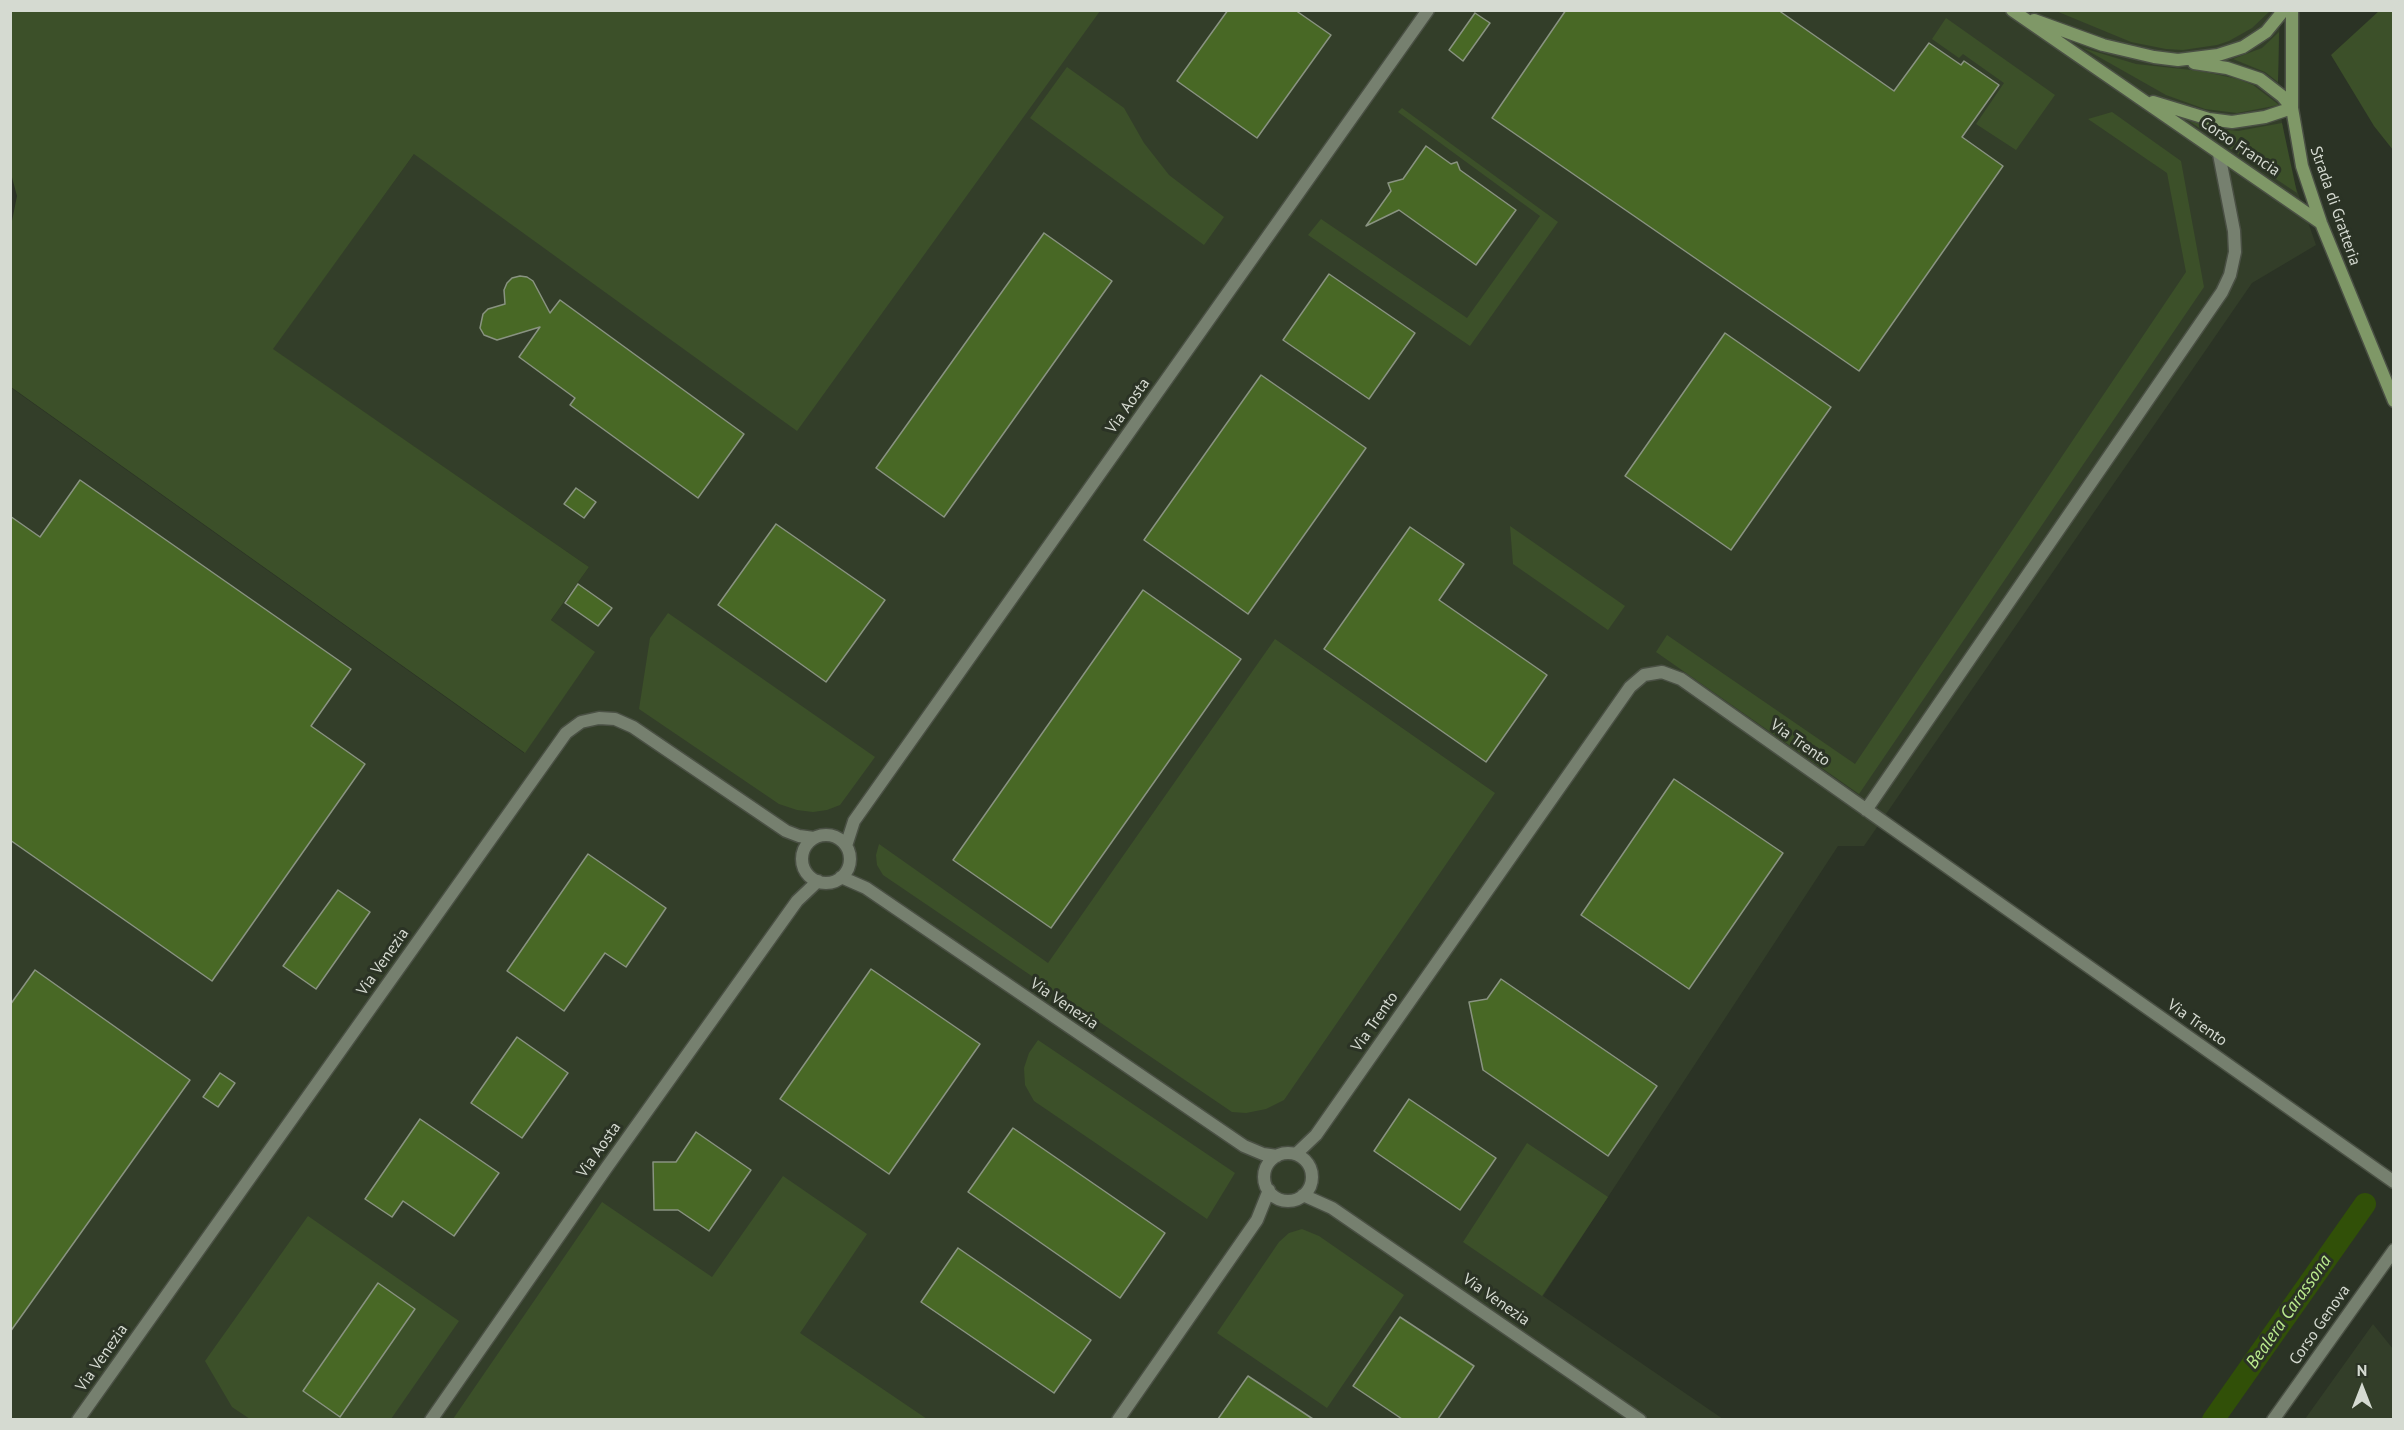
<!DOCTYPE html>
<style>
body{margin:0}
#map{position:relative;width:2404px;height:1430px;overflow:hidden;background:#2b3325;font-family:"PT Sans",sans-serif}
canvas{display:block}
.frame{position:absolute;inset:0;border:12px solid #d5dad1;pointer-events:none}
.north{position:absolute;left:2332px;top:1358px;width:60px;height:60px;-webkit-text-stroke:4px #2b3325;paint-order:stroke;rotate:0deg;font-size:16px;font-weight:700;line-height:24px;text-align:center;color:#d5dad1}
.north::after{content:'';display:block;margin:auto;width:21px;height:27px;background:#d5dad1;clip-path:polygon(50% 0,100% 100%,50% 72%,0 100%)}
</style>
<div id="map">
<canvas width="2404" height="1430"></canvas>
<div class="frame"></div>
<div class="north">N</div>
</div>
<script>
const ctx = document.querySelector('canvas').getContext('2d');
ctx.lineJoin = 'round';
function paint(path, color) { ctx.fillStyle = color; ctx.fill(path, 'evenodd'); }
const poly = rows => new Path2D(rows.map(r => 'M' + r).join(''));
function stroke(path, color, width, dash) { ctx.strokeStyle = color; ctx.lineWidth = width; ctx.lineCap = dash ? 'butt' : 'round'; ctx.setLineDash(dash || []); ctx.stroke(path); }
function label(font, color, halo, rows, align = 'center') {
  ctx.font = font + ' "PT Sans",sans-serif'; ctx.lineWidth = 6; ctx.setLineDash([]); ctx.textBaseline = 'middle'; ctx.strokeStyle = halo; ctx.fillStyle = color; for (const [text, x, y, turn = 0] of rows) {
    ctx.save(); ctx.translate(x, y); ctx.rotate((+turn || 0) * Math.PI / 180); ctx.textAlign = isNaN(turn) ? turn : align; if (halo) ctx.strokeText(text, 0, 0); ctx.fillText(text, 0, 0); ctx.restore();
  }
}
paint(poly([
 [805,11,2280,11,2278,82,2282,123,2291,173,2316,245,2252,283,1864,846,1838,846,1543,1296,1723,1419,11,1419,10,387,524,753,594,653,551,620,589,567,272,349,414,154],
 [2373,1324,2393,1349,2393,1419,2305,1419]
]), '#333e29');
paint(poly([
 [11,10,1100,10,1100,11,797,431,414,154,273,349,589,567,551,620,595,652,525,753,11,387,10,231,17,196,10,170],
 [2144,11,2146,12,2270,11,2252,28,2229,41,2217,45,2183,50,2166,49,2131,42,2056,11],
 [2379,11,2393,11,2393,150,2374,126,2331,55],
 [1946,18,2055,95,2016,150,1976,124,2004,83,1963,54,1959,58,1932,39],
 [2279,32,2278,82,2265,72,2233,59,2262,48],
 [2083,48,2136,64,2200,71,2238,79,2253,85,2279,105,2237,113,2205,109,2166,95],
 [1067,67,1124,108,1144,143,1169,175,1224,217,1204,245,1030,118],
 [1402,108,1558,222,1470,346,1308,235,1321,219,1467,318,1540,216,1398,112],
 [2112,112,2181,161,2204,287,1859,794,1656,652,1667,635,1855,764,2186,272,2167,173,2088,119],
 [2189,121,2218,129,2238,131,2282,123,2297,193],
 [1510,526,1625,606,1608,630,1513,564],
 [668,613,875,757,840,805,827,810,813,812,797,810,779,804,639,709,650,638],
 [1275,639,1495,793,1284,1100,1266,1109,1246,1113,1232,1112,883,875,877,865,876,855,879,844,1048,963],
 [1038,1040,1235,1173,1207,1219,1034,1101,1025,1085,1024,1068,1029,1053],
 [1527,1143,1608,1197,1542,1296,1463,1242],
 [783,1176,867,1234,800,1333,927,1419,453,1419,602,1202,712,1277],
 [308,1216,459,1321,391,1419,250,1419,232,1407,205,1361],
 [1302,1229,1319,1236,1404,1295,1327,1408,1217,1333,1279,1242,1289,1233]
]), '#3c5029');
stroke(poly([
 [2213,1420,2365,1204]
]), '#315008', 22);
const building = poly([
 [1228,10,1295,10,1331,35,1257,138,1177,81,1228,10],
 [1566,10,1778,10,1894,91,1929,43,1961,65,1964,61,1999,85,1962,137,2003,166,1859,371,1492,118,1566,10],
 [1475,13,1490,23,1463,61,1449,50,1475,13],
 [1426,146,1451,164,1457,162,1460,170,1516,210,1476,265,1399,210,1366,226,1391,191,1388,183,1403,179,1426,146],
 [1044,233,1112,281,944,517,876,468,1044,233],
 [1329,274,1415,333,1369,399,1283,340,1329,274],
 [520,276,527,277,533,281,550,313,560,300,744,434,698,498,570,405,575,398,519,357,540,327,497,340,484,335,480,328,483,314,488,309,505,304,504,290,507,283,512,278,520,276],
 [1725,333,1831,407,1731,550,1625,476,1725,333],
 [1261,375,1366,448,1248,614,1144,540,1261,375],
 [80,480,351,669,311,726,365,764,212,981,10,840,10,516,40,537,80,480],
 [576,488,596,502,584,518,564,504,576,488],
 [776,524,885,600,826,682,718,605,776,524],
 [1410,527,1464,564,1439,600,1547,675,1486,762,1324,649,1410,527],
 [578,584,612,608,598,626,565,603,578,584],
 [1143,590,1241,659,1051,928,953,860,1143,590],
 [1674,779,1783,853,1689,989,1581,915,1674,779],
 [588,854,666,908,626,967,605,953,564,1011,507,971,588,854],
 [338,890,370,912,316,989,283,966,338,890],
 [871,969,980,1044,889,1174,780,1099,871,969],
 [35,970,190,1080,10,1332,10,1005,35,970],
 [1501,979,1657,1086,1608,1156,1483,1070,1469,1002,1487,999,1501,979],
 [517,1037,568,1073,522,1138,471,1103,517,1037],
 [220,1073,235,1083,218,1107,203,1097,220,1073],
 [1409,1099,1496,1158,1460,1210,1374,1151,1409,1099],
 [420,1119,499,1173,454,1236,403,1201,392,1217,365,1199,420,1119],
 [1013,1128,1165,1233,1120,1298,968,1192,1013,1128],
 [696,1132,751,1170,709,1231,678,1210,654,1210,653,1162,676,1162,696,1132],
 [958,1248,1091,1340,1054,1393,921,1302,958,1248],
 [378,1283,415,1309,340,1417,303,1391,378,1283],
 [1400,1317,1474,1366,1438,1419,1402,1419,1353,1386,1400,1317],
 [1248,1376,1313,1419,1218,1419,1248,1376]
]);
paint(building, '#486825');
stroke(building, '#899381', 1.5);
const street = poly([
 [1866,810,2222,292,2230,275,2235,252,2234,231,2219,154],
 '802 859a24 24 0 1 1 48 0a24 24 0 1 1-48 0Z',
 [846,846,854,821,1428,10],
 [841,877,866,888,1244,1146,1263,1154,1277,1156],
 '1264 1177a24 24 0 1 1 48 0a24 24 0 1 1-48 0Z',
 [1296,1154,1316,1135,1630,687,1644,675,1662,672,1681,679,2394,1182],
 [1303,1195,1332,1208,1640,1420],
 [78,1420,566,733,581,722,599,718,615,719,633,727,786,831,799,836,814,838],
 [431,1420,607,1167,797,901,818,881],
 [1118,1420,1257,1220,1269,1190],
 [2273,1420,2394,1250]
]);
const secondary = poly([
 [2012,10,2321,223],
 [2292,10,2292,108,2302,166,2321,223,2394,401],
 [2034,20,2103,45,2154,57,2178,60,2218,55,2243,47,2266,32,2284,10],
 [2153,102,2209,119,2232,122,2265,117,2292,108,2282,96,2260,79,2227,68,2194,63]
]);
stroke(street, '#4a5044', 15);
stroke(secondary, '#4a5044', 15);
stroke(street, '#76806f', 12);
stroke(secondary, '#7f9867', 12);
label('16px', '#d5dad1', '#2b3325', [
 ["Corso Francia",2240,147,34],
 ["Strada di Gratteria",2335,206,71],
 ["Via Aosta",1128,406,-55],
 ["Via Trento",1800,743,35],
 ["Via Venezia",383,962,-55],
 ["Via Venezia",1064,1004,34],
 ["Via Trento",1375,1022,-55],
 ["Via Trento",2197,1023,35],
 ["Via Aosta",599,1150,-55],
 ["Via Venezia",1496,1300,35],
 ["Corso Genova",2320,1325,-55],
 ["Via Venezia",102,1358,-55]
]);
label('italic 18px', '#bbec8e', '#2b3325', [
 ["Bealera Carassona",2289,1312,-55]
]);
</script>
